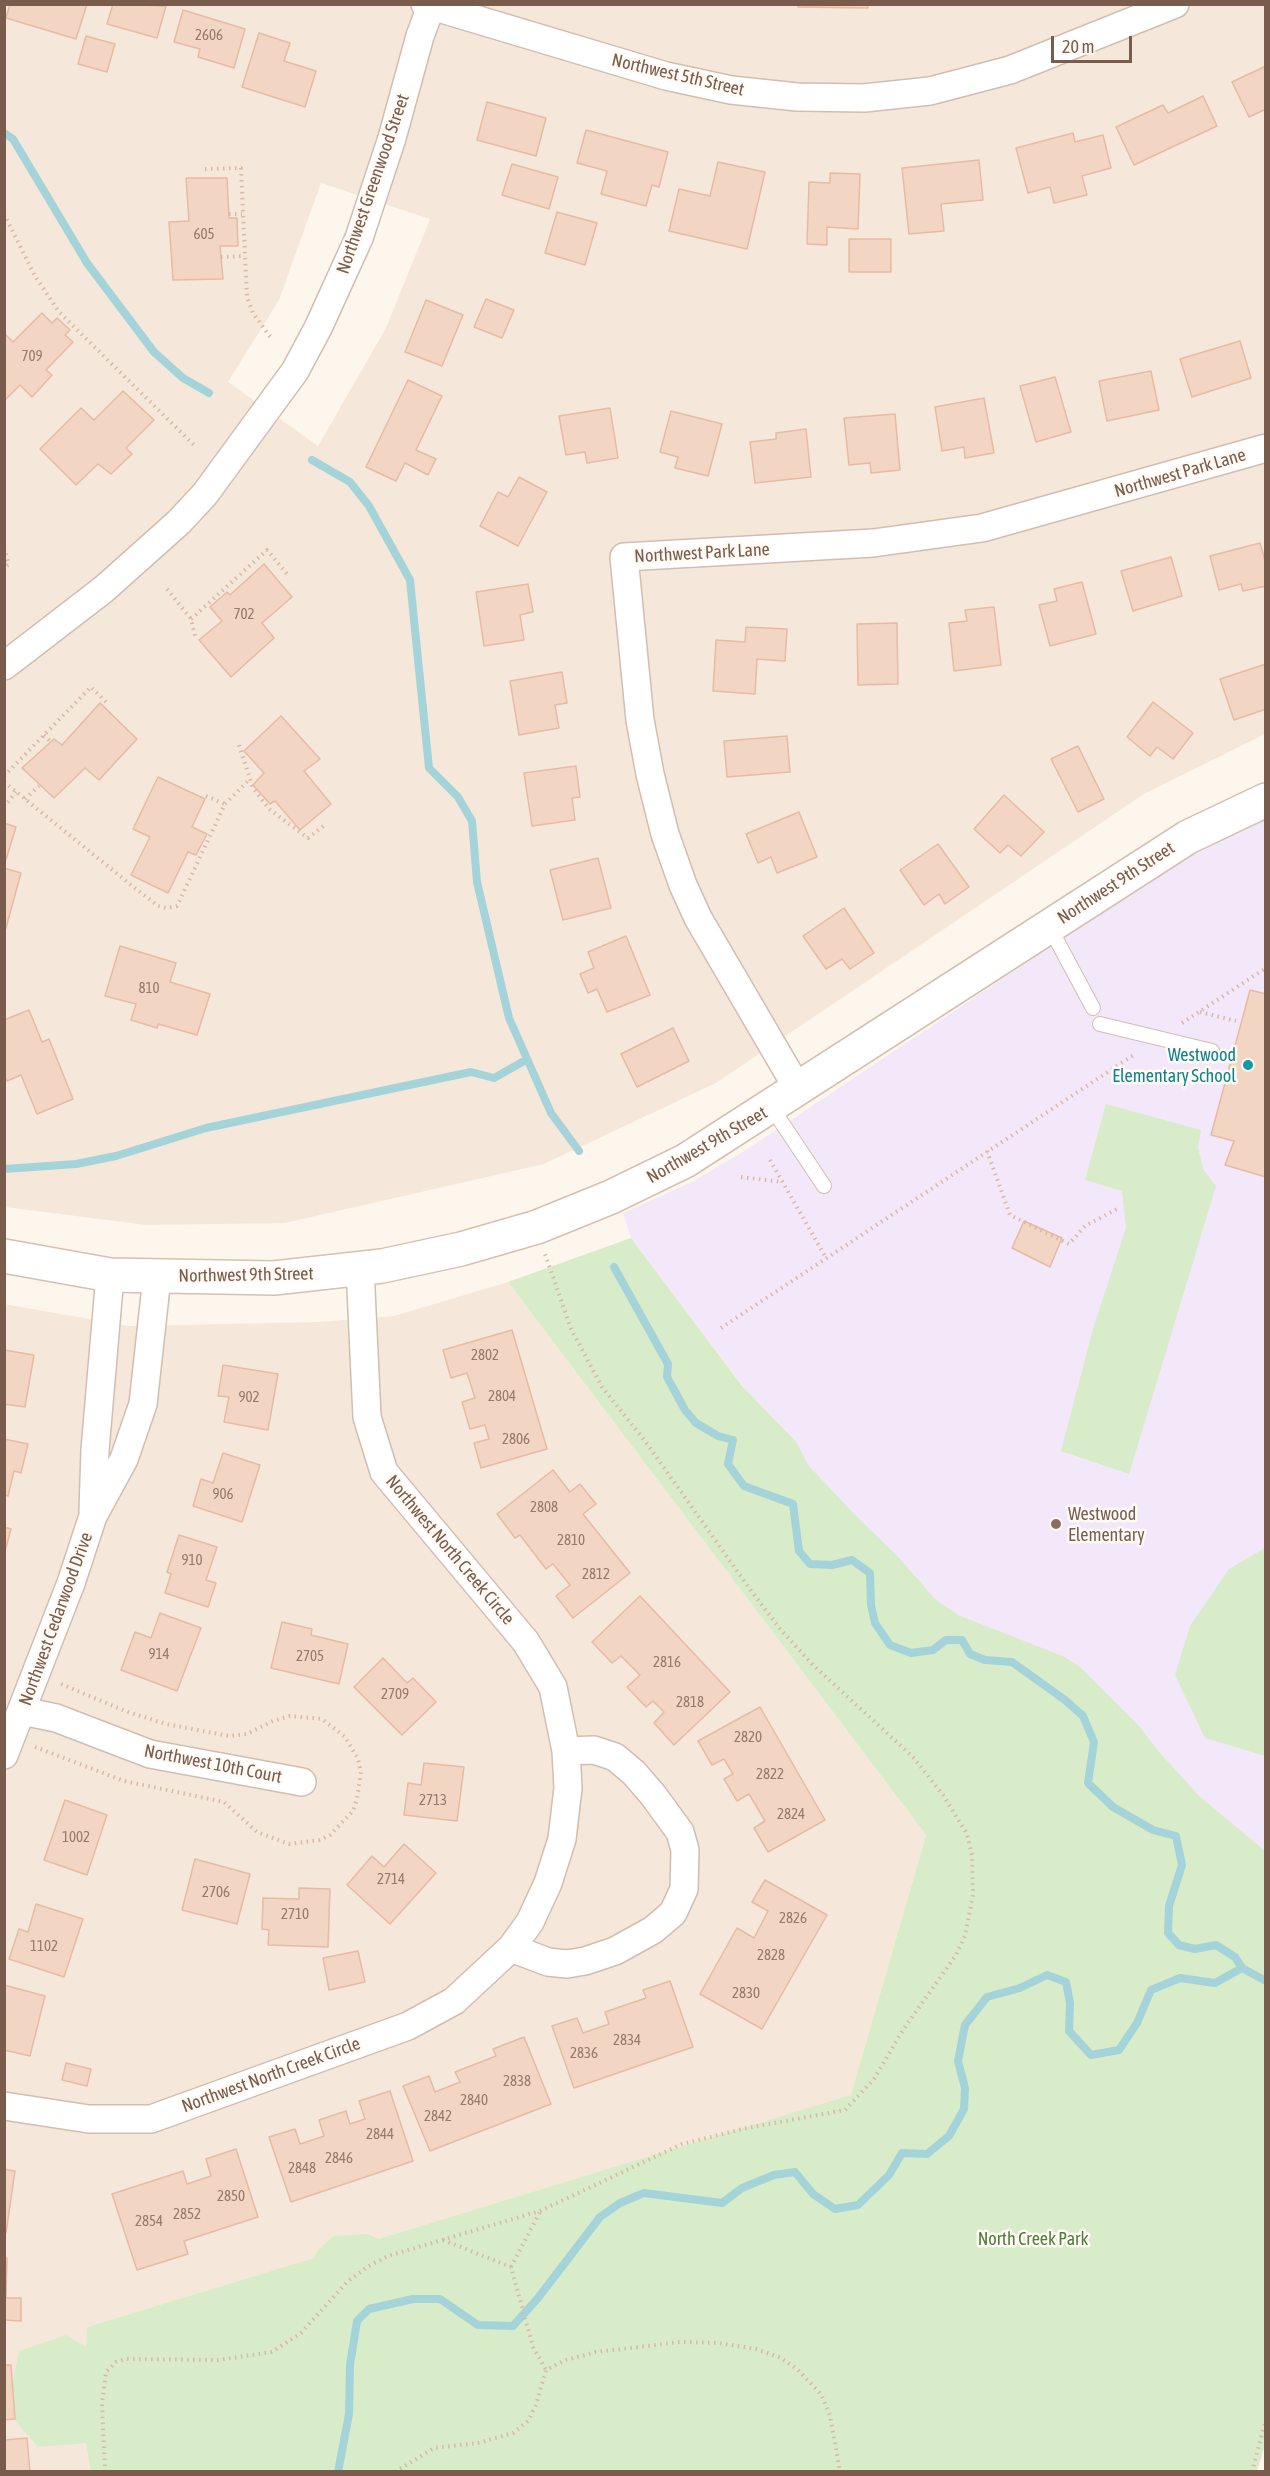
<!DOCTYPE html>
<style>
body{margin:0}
#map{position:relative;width:1270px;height:2476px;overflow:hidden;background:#fdf6ec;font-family:"Asap Condensed",sans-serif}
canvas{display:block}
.frame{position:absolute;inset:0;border:6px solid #7a5c4d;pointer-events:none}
.scale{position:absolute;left:1051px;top:36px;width:81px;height:27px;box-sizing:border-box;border:3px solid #7a5c4d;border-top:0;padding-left:8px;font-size:18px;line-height:21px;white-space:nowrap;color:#7a5c4d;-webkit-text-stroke:4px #fffaf3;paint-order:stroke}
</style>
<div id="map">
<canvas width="1270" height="2476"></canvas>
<div class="frame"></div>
<div class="scale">20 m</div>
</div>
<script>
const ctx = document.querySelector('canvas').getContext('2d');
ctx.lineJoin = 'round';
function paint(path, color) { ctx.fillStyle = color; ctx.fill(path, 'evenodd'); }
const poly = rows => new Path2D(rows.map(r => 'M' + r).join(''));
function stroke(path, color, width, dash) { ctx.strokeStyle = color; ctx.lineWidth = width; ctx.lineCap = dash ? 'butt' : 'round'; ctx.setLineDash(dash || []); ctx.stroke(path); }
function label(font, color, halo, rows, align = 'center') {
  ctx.font = font + ' "Asap Condensed",sans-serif'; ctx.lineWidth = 5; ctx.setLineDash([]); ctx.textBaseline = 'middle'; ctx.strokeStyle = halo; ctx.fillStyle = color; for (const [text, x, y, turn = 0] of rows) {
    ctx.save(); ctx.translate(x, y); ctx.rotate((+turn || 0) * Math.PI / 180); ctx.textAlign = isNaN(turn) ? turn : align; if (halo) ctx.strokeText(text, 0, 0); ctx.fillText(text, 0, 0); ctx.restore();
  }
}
paint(poly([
 [4,5,1265,5,1265,734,1144,794,716,1083,544,1164,285,1223,146,1225,5,1207],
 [321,183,430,219,386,328,318,446,228,382,279,300],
 [508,1282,926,1835,851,2096,87,2327,94,2471,5,2471,4,1304,129,1326,319,1322,394,1316]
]), '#f5e8da');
paint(poly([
 [1265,816,1265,1869,1063,1810,631,1238,623,1213,692,1182,746,1150,1173,865]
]), '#f3e8fa');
paint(poly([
 [1106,1104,1201,1130,1198,1147,1203,1169,1216,1186,1129,1474,1061,1451,1093,1329,1126,1228,1122,1191,1085,1180],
 [631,1238,743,1387,796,1442,809,1466,853,1513,899,1558,935,1599,958,1615,1065,1657,1080,1667,1139,1726,1160,1753,1199,1796,1265,1851,1266,2442,1257,2471,91,2472,86,2443,38,2447,7,2411,19,2351,66,2335,86,2347,87,2327,314,2258,318,2250,334,2236,368,2234,378,2239,851,2095,926,1835,508,1282],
 [1265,1548,1265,1756,1205,1738,1175,1675,1190,1626,1229,1569]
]), '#d8ecc9');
stroke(poly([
 [4,133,13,139,87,263,154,352,183,378,209,393],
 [312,460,350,482,369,506,410,580,429,768,458,797,472,821,477,882,509,1018,551,1113,579,1151],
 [4,1169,76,1164,116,1156,206,1128,471,1072,494,1078,526,1060],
 [614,1267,668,1364,667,1377,685,1410,696,1423,718,1436,733,1440,728,1464,744,1486,793,1504,799,1551,810,1564,832,1565,852,1560,870,1573,871,1605,875,1623,890,1645,911,1653,933,1650,946,1640,962,1640,970,1654,985,1660,1012,1662,1065,1700,1083,1716,1094,1742,1088,1783,1113,1807,1153,1830,1176,1836,1182,1865,1169,1906,1168,1933,1179,1945,1195,1949,1216,1945,1235,1957,1242,1968,1266,1981],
 [338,2472,349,2414,350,2365,357,2321,369,2309,413,2299,440,2299,478,2325,513,2326,538,2298,600,2217,620,2203,644,2193,722,2203,742,2188,774,2175,795,2172,813,2194,835,2209,858,2205,889,2175,902,2153,927,2154,949,2136,964,2109,965,2088,958,2061,965,2025,987,1997,1020,1988,1047,1975,1066,1982,1070,2003,1069,2031,1091,2055,1119,2050,1137,2023,1151,1990,1180,1978,1215,1983,1242,1968]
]), '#a5d3da', 8);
const building = poly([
 [10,4,87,4,76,39,6,18,10,4],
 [113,4,166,6,157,38,107,24,113,4],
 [798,4,868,4,868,8,798,7,798,4],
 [183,10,245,29,234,68,198,57,200,49,174,42,183,10],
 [259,33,290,43,284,61,316,71,305,107,242,87,259,33],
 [86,36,115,44,107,72,78,64,86,36],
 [1266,66,1266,109,1249,117,1232,82,1266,66],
 [1203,96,1217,126,1134,165,1116,127,1163,105,1168,113,1203,96],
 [487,102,546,118,536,156,477,140,487,102],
 [586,130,668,152,659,187,652,185,646,206,601,194,607,171,577,163,586,130],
 [1073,133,1075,142,1103,135,1111,168,1082,176,1087,195,1054,203,1050,187,1028,193,1016,148,1073,133],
 [979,160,983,200,941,204,944,231,909,234,902,168,979,160],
 [718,162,765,172,747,249,669,231,679,189,710,196,718,162],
 [512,164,558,177,549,209,502,195,512,164],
 [830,173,860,174,858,229,827,227,827,245,807,244,809,182,830,183,830,173],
 [186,178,227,178,229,218,237,218,238,246,220,246,223,279,173,280,169,222,189,221,186,178],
 [557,212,597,223,585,265,545,253,557,212],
 [849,239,891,239,891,272,849,272,849,239],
 [486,299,514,310,502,338,474,327,486,299],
 [426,300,463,315,442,366,405,352,426,300],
 [42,313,52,323,57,318,70,330,65,335,73,342,46,370,52,375,32,397,20,385,4,401,4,333,13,342,42,313],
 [1240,341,1251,378,1192,397,1180,359,1240,341],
 [1151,371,1159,410,1107,421,1099,381,1151,371],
 [1055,377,1071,432,1036,442,1020,386,1055,377],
 [408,380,442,396,416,450,436,459,428,475,405,463,396,481,366,467,408,380],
 [123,391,154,420,126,448,132,454,111,474,98,464,76,485,40,449,81,408,94,420,123,391],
 [984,398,994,453,965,458,964,447,942,451,935,407,984,398],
 [610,408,618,458,587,463,585,452,566,455,559,416,610,408],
 [671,411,722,424,708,476,675,468,678,457,660,452,671,411],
 [895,414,900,470,871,473,870,463,849,465,844,418,895,414],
 [806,429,811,477,755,483,750,442,776,439,776,433,806,429],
 [519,477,547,492,518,546,480,526,498,492,508,497,519,477],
 [1260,543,1266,564,1266,586,1243,591,1241,584,1219,590,1210,556,1260,543],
 [1171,557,1182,596,1133,611,1121,571,1171,557],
 [264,564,292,597,262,623,274,638,231,677,199,640,222,621,210,607,227,592,230,595,264,564],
 [1082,582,1096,634,1050,646,1039,605,1057,601,1054,589,1082,582],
 [528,584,533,612,520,615,524,640,484,646,476,592,528,584],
 [994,607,1001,665,954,671,949,623,967,621,965,610,994,607],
 [897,623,898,684,858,685,857,624,897,623],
 [746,627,787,629,785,661,757,659,755,694,713,691,716,640,745,642,746,627],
 [1266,664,1266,709,1234,720,1220,679,1266,664],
 [562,672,567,703,555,705,559,728,519,735,510,681,562,672],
 [1153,702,1193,733,1173,759,1157,747,1150,756,1127,737,1153,702],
 [100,703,137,739,99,780,85,768,54,798,22,768,54,739,62,745,100,703],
 [281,716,320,759,304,771,331,804,300,830,275,801,270,804,253,785,264,773,244,751,281,716],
 [787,736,790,772,727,777,724,741,787,736],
 [1078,746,1104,799,1078,812,1051,759,1078,746],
 [576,766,580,797,572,798,575,820,532,826,524,773,576,766],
 [158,777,205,799,192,827,207,834,196,855,188,852,168,893,131,875,150,837,133,829,158,777],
 [1004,795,1044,832,1021,856,1008,845,1000,853,974,829,1004,795],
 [799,812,817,857,777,873,771,857,758,863,746,834,799,812],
 [4,823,16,827,4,866,4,823],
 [938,844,969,887,945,904,939,894,924,905,900,870,938,844],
 [598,858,611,908,563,920,550,870,598,858],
 [4,868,21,873,6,928,4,928,4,868],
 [844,908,874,953,850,969,842,959,826,969,803,936,844,908],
 [626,936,650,995,607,1012,597,989,588,993,580,974,594,968,588,952,626,936],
 [120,946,176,963,170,982,210,994,197,1035,158,1024,157,1028,131,1020,136,1004,105,996,120,946],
 [1250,990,1266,994,1266,1177,1225,1165,1234,1141,1211,1135,1250,990],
 [29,1010,42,1042,49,1039,73,1099,37,1114,21,1075,7,1081,4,1075,4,1020,29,1010],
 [673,1028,689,1061,637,1087,621,1054,673,1028],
 [1024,1221,1062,1238,1050,1267,1012,1248,1024,1221],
 [512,1330,547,1449,481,1468,474,1443,489,1439,485,1425,470,1429,462,1402,475,1398,467,1373,451,1378,443,1350,512,1330],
 [4,1350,34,1355,25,1407,4,1404,4,1350],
 [223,1365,278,1374,268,1430,224,1422,229,1397,218,1396,223,1365],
 [4,1439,28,1444,21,1473,14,1471,8,1496,4,1495,4,1439],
 [223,1453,260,1465,242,1522,193,1506,201,1479,213,1483,223,1453],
 [553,1470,570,1492,580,1484,596,1504,583,1514,630,1573,573,1618,556,1596,570,1585,553,1564,546,1569,520,1535,515,1538,497,1514,553,1470],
 [4,1527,11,1529,4,1555,4,1527],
 [179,1535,217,1547,206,1580,216,1583,208,1607,165,1593,171,1574,167,1572,179,1535],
 [640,1596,730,1692,674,1745,654,1723,664,1712,653,1701,646,1707,627,1687,640,1675,621,1656,612,1663,592,1642,640,1596],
 [160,1613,201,1628,177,1691,121,1670,135,1632,151,1638,160,1613],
 [282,1622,312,1629,311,1635,348,1644,339,1684,271,1668,282,1622],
 [383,1658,407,1683,413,1678,436,1702,402,1735,354,1687,383,1658],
 [760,1707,825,1820,768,1852,754,1828,765,1821,749,1794,737,1801,724,1779,733,1774,724,1759,712,1765,698,1741,760,1707],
 [424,1763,464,1767,457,1821,404,1815,408,1783,421,1785,424,1763],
 [65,1800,107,1815,87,1875,44,1860,65,1800],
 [404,1844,436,1873,390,1924,347,1885,372,1856,384,1867,404,1844],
 [195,1859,250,1874,237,1924,182,1910,195,1859],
 [765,1880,827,1915,762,2029,700,1994,737,1928,754,1938,768,1911,752,1902,765,1880],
 [299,1888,330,1889,328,1947,268,1945,269,1930,262,1929,263,1898,299,1899,299,1888],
 [36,1904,83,1919,64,1977,9,1959,19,1929,28,1932,36,1904],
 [358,1951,365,1982,329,1990,323,1958,358,1951],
 [670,1981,693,2047,574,2088,552,2026,577,2018,583,2033,609,2024,605,2012,646,1998,643,1990,670,1981],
 [4,1985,45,1996,30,2056,4,2050,4,1985],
 [524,2037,551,2104,430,2151,403,2086,429,2076,435,2092,460,2082,455,2072,496,2056,493,2049,524,2037],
 [66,2063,91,2069,87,2086,62,2080,66,2063],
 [390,2091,413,2161,291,2202,269,2137,295,2129,300,2144,324,2136,319,2120,346,2111,350,2124,365,2119,359,2101,390,2091],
 [236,2149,258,2217,184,2241,188,2254,137,2270,112,2194,183,2171,187,2184,211,2176,206,2159,236,2149],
 [4,2169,15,2171,6,2233,4,2233,4,2169],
 [4,2258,7,2258,6,2298,21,2298,21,2321,4,2320,4,2258],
 [4,2365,11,2365,15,2419,4,2420,4,2365],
 [27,2438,30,2472,4,2472,4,2440,27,2438]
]);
paint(building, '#f3d5c3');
stroke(building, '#e6bba3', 1.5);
const lane = poly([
 [1049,926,1093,1008],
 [1100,1024,1212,1051],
 [772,1108,824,1186]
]);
const street = poly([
 [425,4,666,76,731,90,797,97,864,98,930,91,1010,70,1175,4],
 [4,666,104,589,179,522,205,494,295,371,318,328,359,238,392,138,420,36,432,4],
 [798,1089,698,918,683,885,665,834,650,774,640,720,624,557,873,543,982,528,1266,448],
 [93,1511,95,1450,110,1275],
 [22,1711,56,1718,150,1754,302,1782],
 [4,1755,71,1583,93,1516,124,1459,143,1404,157,1277],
 [511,1948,548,1962,567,1964,585,1961,615,1951,653,1930,673,1913,684,1889,685,1850,680,1832,653,1795,634,1773,615,1757,594,1750,566,1751],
 [4,2106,89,2119,151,2119,408,2026,454,2001,511,1948,530,1922,548,1883,562,1839,568,1788,566,1751,553,1687,526,1642,384,1472,367,1417,360,1268]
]);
const secondary = poly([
 [4,1256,110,1275,274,1278,382,1266,461,1249,537,1227,611,1197,685,1161,1188,837,1266,800]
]);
stroke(lane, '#d1beb0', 16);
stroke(street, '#d1beb0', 30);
stroke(secondary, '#d6c0b0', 36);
stroke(poly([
 [205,169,241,168,247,297,253,313,271,338],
 [4,214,35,276,59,312,196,447],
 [229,214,242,214],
 [221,257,243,256],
 [4,548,9,564,4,568],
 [167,589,191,619,196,640],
 [191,619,267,550,287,574],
 [44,735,50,741],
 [239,745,253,788,269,809,308,838,326,824],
 [4,776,91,687,106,702],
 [4,782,131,885,158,906,166,908,177,906,225,804,249,780],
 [206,796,225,804],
 [25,799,39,786],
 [4,807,16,792],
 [1266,938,1266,940],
 [1200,1012,1236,1021],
 [1182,1023,1266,968],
 [987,1151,1010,1215,1069,1244,1085,1226,1117,1209],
 [770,1160,826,1258],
 [741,1177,782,1182],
 [721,1328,1135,1054],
 [35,1747,124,1781,224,1802,257,1832,289,1844,320,1840,330,1835,353,1811,357,1799,361,1772,358,1759,345,1737,322,1719,290,1716,273,1721,247,1734,229,1736,166,1724,125,1711,59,1683],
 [443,2240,511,2267,533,2347,546,2370],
 [511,2267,540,2212],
 [105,2472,102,2403,106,2372,116,2362,126,2359,218,2360,272,2352,301,2333,347,2282,367,2267,388,2256,540,2211,682,2144,747,2128,845,2110,874,2079,903,2030,956,1955,965,1936,973,1895,972,1855,967,1834,943,1795,913,1757,813,1665,781,1630,752,1592,645,1441,602,1387,571,1329,545,1254],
 [395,2472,434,2448,478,2443,513,2433,528,2421,536,2405,546,2370,566,2360,596,2352,680,2342,719,2343,756,2349,781,2358,798,2370,821,2394,830,2415,840,2472],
 [1252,2472,1266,2419]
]), '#d9b8a5', 4, [1.5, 4.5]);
stroke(lane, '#fff', 14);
stroke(street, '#fff', 27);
stroke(secondary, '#fff', 33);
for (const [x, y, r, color] of [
 [1248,1065,6,"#0f9aa8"],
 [1056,1524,6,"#8d6e63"]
]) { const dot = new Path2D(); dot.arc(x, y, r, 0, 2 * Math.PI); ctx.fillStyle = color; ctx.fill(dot); stroke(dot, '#fffaf3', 2); }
label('15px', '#987a6a', null, [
 ["2606",209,35],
 ["605",204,234],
 ["709",32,356],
 ["702",244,614],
 ["810",149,988],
 ["2802",485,1355],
 ["2804",502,1396],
 ["902",249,1397],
 ["2806",516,1439],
 ["906",223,1494],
 ["2808",544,1507],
 ["2810",571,1540],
 ["910",192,1560],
 ["2812",596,1574],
 ["914",159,1654],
 ["2705",310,1656],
 ["2816",667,1662],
 ["2709",395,1694],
 ["2818",690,1702],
 ["2820",748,1737],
 ["2822",770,1774],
 ["2713",433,1800],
 ["2824",791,1814],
 ["1002",76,1837],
 ["2714",391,1879],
 ["2706",216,1892],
 ["2710",295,1914],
 ["2826",793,1918],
 ["1102",44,1946],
 ["2828",771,1955],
 ["2830",746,1993],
 ["2834",627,2040],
 ["2836",584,2053],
 ["2838",517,2081],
 ["2840",474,2100],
 ["2842",438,2116],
 ["2844",380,2134],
 ["2846",339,2158],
 ["2848",302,2168],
 ["2850",231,2196],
 ["2852",187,2214],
 ["2854",149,2221]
]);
label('18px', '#7a5c4d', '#fffaf3', [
 ["Northwest 5th Street",678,75,13],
 ["Northwest Greenwood Street",373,184,-71],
 ["Northwest Park Lane",1180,473,-16],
 ["Northwest Park Lane",702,553,-3],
 ["Northwest 9th Street",1116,883,-33],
 ["Northwest 9th Street",707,1145,-30],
 ["Northwest 9th Street",246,1275,-1],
 ["Northwest North Creek Circle",450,1550,50],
 ["Northwest Cedarwood Drive",56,1619,-70],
 ["Northwest 10th Court",213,1764,11],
 ["Northwest North Creek Circle",271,2075,-20]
]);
label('18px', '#0d838f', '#fffaf3', [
 ["Westwood",1236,1055],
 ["Elementary School",1236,1076]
], 'right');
label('18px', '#785e54', '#fffaf3', [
 ["Westwood",1068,1514],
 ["Elementary",1068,1535]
], 'left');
label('18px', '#537a41', '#fffaf3', [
 ["North Creek Park",1033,2239]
]);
</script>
